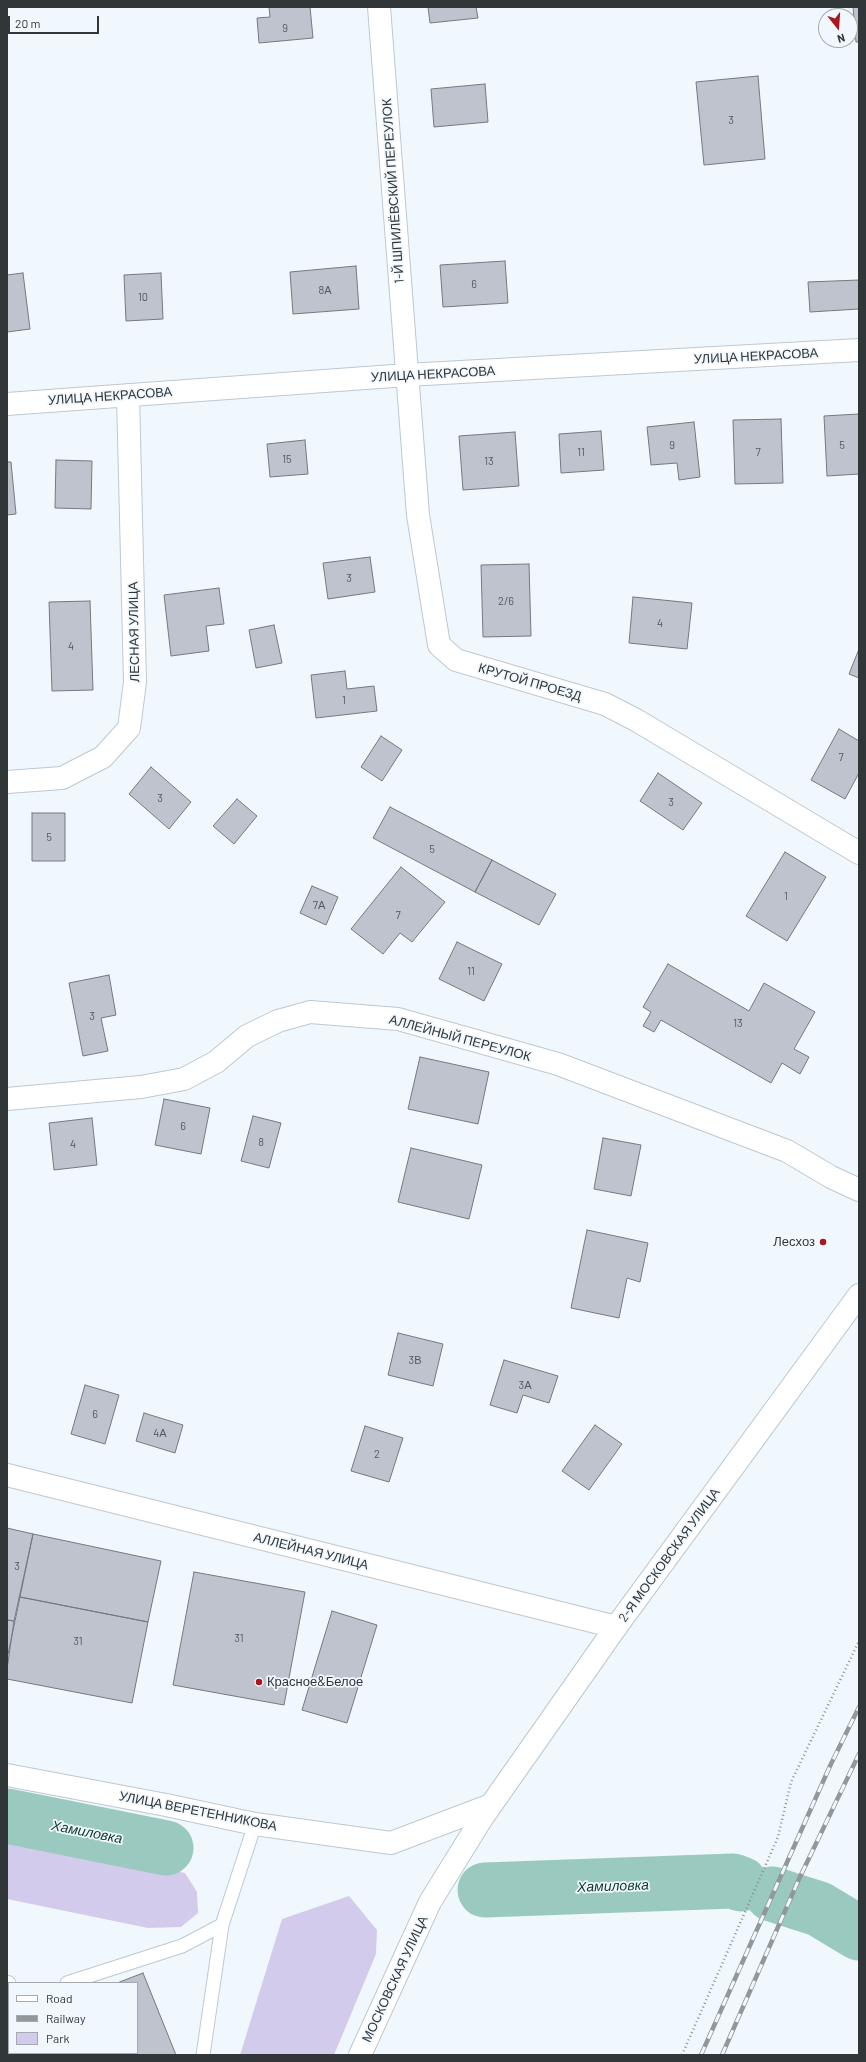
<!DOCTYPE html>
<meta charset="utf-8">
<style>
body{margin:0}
#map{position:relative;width:866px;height:2062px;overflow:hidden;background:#f1f8fd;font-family:Barlow,sans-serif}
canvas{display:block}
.frame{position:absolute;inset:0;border:8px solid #313639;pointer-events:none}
.legend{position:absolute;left:8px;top:1982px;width:130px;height:72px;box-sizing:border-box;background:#f1f8fd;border:1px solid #a4aaaf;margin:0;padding:5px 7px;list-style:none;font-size:12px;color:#313639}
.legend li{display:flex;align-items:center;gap:8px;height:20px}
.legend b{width:20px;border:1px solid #a4aaaf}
.north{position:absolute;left:818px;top:8px;width:40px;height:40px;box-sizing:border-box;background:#f1f8fd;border:1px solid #a4aaaf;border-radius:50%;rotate:163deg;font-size:11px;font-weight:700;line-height:16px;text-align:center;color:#313639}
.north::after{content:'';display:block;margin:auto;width:14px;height:18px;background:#ab1720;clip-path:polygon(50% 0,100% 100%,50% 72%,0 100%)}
.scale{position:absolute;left:8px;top:16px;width:91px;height:18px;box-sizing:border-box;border:2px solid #313639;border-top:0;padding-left:5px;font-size:12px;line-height:14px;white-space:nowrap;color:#313639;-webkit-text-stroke:3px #f1f8fd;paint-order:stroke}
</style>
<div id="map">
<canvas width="866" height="2062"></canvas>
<div class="frame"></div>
<ul class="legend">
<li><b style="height:5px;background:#fff"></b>Road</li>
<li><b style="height:5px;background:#91979b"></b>Railway</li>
<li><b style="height:11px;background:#d3cbeb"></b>Park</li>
</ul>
<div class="north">N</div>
<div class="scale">20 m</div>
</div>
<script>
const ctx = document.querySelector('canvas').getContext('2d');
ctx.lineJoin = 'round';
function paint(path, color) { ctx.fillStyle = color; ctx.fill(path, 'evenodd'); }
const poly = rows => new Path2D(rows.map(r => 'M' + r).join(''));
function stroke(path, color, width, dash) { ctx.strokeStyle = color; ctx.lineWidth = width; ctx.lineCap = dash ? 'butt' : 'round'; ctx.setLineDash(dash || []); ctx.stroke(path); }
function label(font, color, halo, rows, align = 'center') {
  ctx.font = font + ' Barlow,sans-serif'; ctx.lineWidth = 3.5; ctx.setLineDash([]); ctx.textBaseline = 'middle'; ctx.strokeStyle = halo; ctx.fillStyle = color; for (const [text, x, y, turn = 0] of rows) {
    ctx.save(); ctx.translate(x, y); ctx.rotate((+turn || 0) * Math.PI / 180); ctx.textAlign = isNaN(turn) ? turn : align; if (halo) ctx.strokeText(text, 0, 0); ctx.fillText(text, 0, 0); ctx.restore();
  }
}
paint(poly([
 [7,1838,185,1873,197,1892,198,1913,181,1927,148,1928,7,1899],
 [349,1896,377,1930,376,1954,334,2055,240,2055,282,1919]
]), '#d3cbeb');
stroke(poly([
 [7,1816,166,1848],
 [485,1890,733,1881,741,1884],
 [772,1894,819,1909,859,1933]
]), '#9ac9bf', 55);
const building = poly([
 [269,7,310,7,313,38,259,43,257,18,270,17,269,7],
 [428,7,476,7,478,18,430,23,428,7],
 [853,7,859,7,859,42,856,42,853,7],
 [758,76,765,159,704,165,696,82,758,76],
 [485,84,488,122,434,127,431,89,485,84],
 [505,261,508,303,443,307,440,265,505,261],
 [356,266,359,309,293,314,290,272,356,266],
 [23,273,30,329,7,332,7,275,23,273],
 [161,273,163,319,126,321,124,275,161,273],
 [859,280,859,309,810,312,808,282,859,280],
 [859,414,859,474,827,476,824,416,859,414],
 [781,419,783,483,735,484,733,420,781,419],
 [694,422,700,477,679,480,677,463,651,465,647,427,694,422],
 [601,431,604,470,561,473,559,434,601,431],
 [515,432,519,486,463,490,459,436,515,432],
 [305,440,308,474,270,477,267,444,305,440],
 [56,460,92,461,91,509,55,508,56,460],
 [7,462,11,462,16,514,7,515,7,462],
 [370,557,375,592,328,599,323,563,370,557],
 [529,564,531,636,483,637,481,565,529,564],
 [219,588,224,624,206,626,209,651,171,656,164,595,219,588],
 [633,597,692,603,687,649,629,643,633,597],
 [90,601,93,690,52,691,49,602,90,601],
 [274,625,282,663,256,668,249,630,274,625],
 [859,649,859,678,849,674,859,649],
 [345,671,347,689,374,686,377,711,316,718,311,675,345,671],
 [839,729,859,741,859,773,845,799,811,780,839,729],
 [381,736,402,750,382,781,361,767,381,736],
 [151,767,191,802,169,829,129,794,151,767],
 [658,773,702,803,683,830,640,801,658,773],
 [237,799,257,816,234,844,213,826,237,799],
 [390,807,492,860,475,892,373,838,390,807],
 [32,813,65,813,65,861,32,861,32,813],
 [785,852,826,877,787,941,746,916,785,852],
 [492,860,556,894,539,925,475,892,492,860],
 [401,867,445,902,412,942,400,933,383,954,351,929,401,867],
 [312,886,338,897,326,925,300,913,312,886],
 [457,942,502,964,484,1001,439,979,457,942],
 [668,964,749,1011,764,983,815,1012,794,1049,809,1057,800,1074,782,1063,771,1083,661,1020,654,1032,643,1026,651,1012,643,1007,668,964],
 [109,975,116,1015,101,1018,108,1051,83,1056,69,983,109,975],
 [420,1057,489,1072,478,1124,408,1109,420,1057],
 [164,1099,210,1108,201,1154,155,1145,164,1099],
 [253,1116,281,1123,269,1168,241,1161,253,1116],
 [92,1118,97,1165,54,1170,49,1123,92,1118],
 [603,1138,641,1145,631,1196,594,1189,603,1138],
 [411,1148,482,1165,469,1219,398,1202,411,1148],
 [587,1230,648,1243,640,1282,627,1278,619,1318,571,1308,587,1230],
 [398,1333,443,1344,433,1386,388,1375,398,1333],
 [504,1360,558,1376,549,1403,523,1395,517,1413,490,1405,504,1360],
 [85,1385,119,1395,105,1444,71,1434,85,1385],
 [144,1413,183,1425,175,1453,136,1441,144,1413],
 [595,1425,622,1444,589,1490,562,1471,595,1425],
 [365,1426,403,1438,389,1482,351,1471,365,1426],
 [7,1528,33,1534,14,1621,7,1620,7,1528],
 [33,1534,161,1561,148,1622,20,1597,33,1534],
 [194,1572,305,1592,284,1705,173,1685,194,1572],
 [20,1597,148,1622,132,1703,7,1679,7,1659,20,1597],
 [332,1611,377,1625,347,1723,302,1710,332,1611],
 [7,1620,14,1621,7,1669,7,1620],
 [143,1973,176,2055,104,2055,103,2053,137,2053,137,1983,117,1983,143,1973]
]);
paint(building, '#bec3ce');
stroke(building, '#737882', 1);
const lane = poly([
 [7,1982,9,1983],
 [67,1983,182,1946,222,1925],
 [70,2053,71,2055],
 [203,2055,222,1925,255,1824]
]);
const street = poly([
 [379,7,418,515,439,645,456,660,605,704,636,720,859,853],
 [7,404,407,375,859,350],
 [7,782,62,778,103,757,129,728,135,682,128,395],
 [7,1099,141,1087,184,1079,216,1062,247,1036,278,1021,310,1012,398,1019,558,1064,787,1151,831,1177,859,1190],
 [7,1475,616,1627]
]);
const secondary = poly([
 [7,1775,166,1805,255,1824,391,1843,491,1805],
 [360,2055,430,1902,482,1818,616,1627,859,1295]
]);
stroke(lane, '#bdc8d1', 15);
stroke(street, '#bdc8d1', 24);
stroke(secondary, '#bdc8d1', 24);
stroke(poly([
 [682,2055,778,1837,791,1782,859,1641]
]), '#8b9195', 2.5, [1, 3]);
stroke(lane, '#fff', 13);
stroke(street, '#fff', 22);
stroke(secondary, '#fff', 22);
const rail = poly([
 [701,2055,830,1766,859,1707],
 [722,2055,799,1879,859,1754]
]);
stroke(rail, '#91979b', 4.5);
stroke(rail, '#f1f8fd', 3, [9]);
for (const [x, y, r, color] of [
 [823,1242,4,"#ab1720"],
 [259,1682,4,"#ab1720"]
]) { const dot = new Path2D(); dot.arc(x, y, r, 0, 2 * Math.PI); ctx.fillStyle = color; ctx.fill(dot); stroke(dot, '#f1f8fd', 1.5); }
label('11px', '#54595e', null, [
 ["9",285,28],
 ["3",731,120],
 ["6",474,284],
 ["8А",325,290],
 ["10",143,297],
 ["9",672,445],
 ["5",842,445],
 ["11",581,452],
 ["7",758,452],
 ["15",287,459],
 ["13",489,461],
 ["3",349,578],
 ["2/6",506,601],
 ["4",660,623],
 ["4",71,646],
 ["1",344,700],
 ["7",841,757],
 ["3",160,798],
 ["3",671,802],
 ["5",49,837],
 ["5",432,849],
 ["1",786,896],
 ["7А",319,905],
 ["7",398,915],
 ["11",471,971],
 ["3",92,1016],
 ["13",738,1023],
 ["6",183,1126],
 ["8",261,1142],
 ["4",73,1144],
 ["3В",415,1360],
 ["3А",525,1385],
 ["6",95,1414],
 ["4А",160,1433],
 ["2",377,1454],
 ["3",17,1566],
 ["31",239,1638],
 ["31",78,1641]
]);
label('13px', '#313639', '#f1f8fd', [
 ["1-Й ШПИЛЁВСКИЙ ПЕРЕУЛОК",393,191,-94],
 ["УЛИЦА НЕКРАСОВА",756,356,-3],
 ["УЛИЦА НЕКРАСОВА",433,374,-3],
 ["УЛИЦА НЕКРАСОВА",110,396,-4],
 ["ЛЕСНАЯ УЛИЦА",134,632,-91],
 ["КРУТОЙ ПРОЕЗД",530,682,16],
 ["АЛЛЕЙНЫЙ ПЕРЕУЛОК",460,1038,15],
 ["АЛЛЕЙНАЯ УЛИЦА",311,1551,14],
 ["2-Я МОСКОВСКАЯ УЛИЦА",669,1555,-54],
 ["УЛИЦА ВЕРЕТЕННИКОВА",198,1811,11],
 ["МОСКОВСКАЯ УЛИЦА",395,1979,-65]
]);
label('13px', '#313639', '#f1f8fd', [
 ["Лесхоз",815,1242],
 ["Красное&Белое",267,1682,"left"]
], 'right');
label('italic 14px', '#0d3933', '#f1f8fd', [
 ["Хамиловка",87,1832,11],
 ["Хамиловка",613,1886,-2]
]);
</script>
